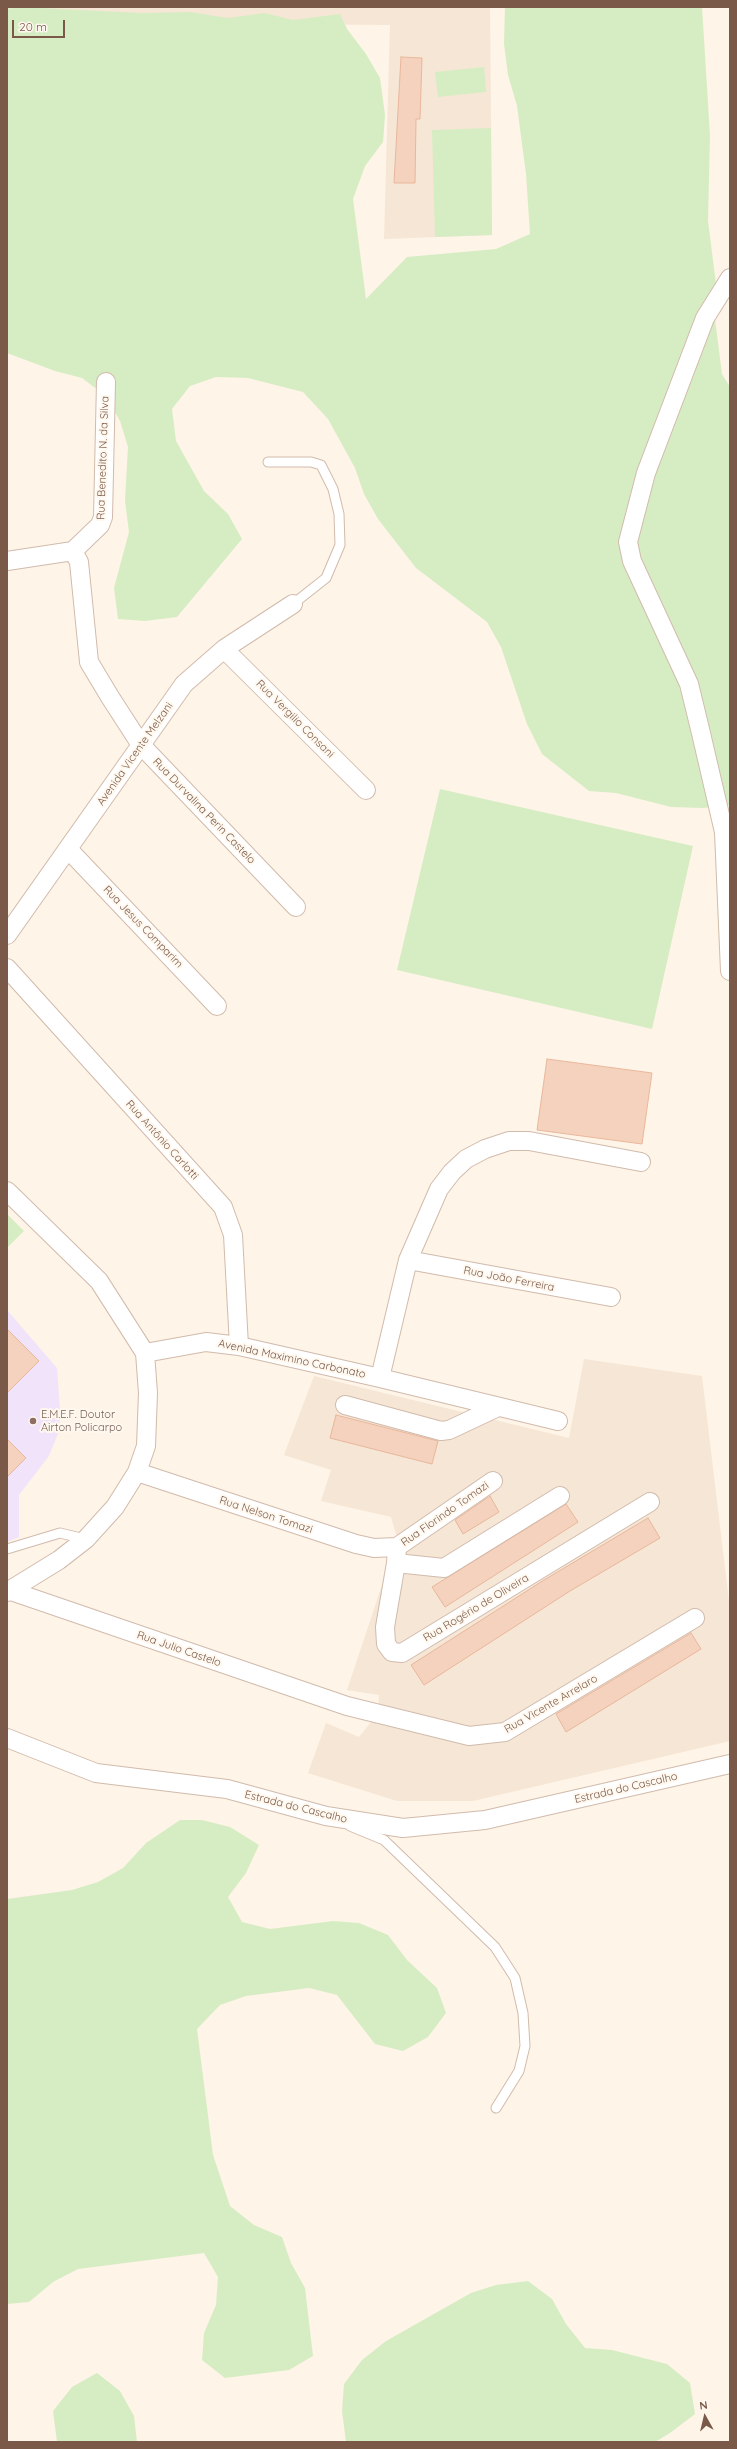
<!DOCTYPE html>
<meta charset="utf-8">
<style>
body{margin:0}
#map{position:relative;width:737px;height:2449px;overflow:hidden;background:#fef4e7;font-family:Quicksand,sans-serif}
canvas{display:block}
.frame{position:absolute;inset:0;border:8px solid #7a5949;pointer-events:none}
.north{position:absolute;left:685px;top:2397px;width:40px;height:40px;-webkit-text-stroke:3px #fff8ef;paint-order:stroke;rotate:352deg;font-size:11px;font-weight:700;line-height:16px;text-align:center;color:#7a5949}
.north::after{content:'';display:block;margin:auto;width:14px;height:18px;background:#7a5949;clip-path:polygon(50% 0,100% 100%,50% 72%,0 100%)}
.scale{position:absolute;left:12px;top:20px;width:53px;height:18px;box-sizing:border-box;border:2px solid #7a5949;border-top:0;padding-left:5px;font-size:12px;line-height:14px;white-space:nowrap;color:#7a5949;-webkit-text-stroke:3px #fff8ef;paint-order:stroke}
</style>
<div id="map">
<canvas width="737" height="2449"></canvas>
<div class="frame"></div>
<div class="north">N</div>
<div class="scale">20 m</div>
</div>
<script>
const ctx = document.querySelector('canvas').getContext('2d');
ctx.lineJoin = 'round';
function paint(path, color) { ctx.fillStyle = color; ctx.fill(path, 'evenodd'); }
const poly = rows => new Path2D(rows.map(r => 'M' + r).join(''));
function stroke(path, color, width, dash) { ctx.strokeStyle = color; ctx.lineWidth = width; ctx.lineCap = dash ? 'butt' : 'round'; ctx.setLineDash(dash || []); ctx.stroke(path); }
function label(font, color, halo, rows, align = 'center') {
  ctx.font = font + ' Quicksand,sans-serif'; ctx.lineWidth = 4; ctx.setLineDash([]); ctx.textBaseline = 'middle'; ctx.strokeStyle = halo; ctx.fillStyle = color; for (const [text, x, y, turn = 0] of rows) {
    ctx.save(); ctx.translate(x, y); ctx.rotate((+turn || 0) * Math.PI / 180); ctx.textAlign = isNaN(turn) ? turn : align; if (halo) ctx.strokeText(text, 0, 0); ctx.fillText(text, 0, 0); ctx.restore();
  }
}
paint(poly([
 [7,7,490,7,492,235,384,239,390,25,7,22],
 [584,1359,702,1376,730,1610,730,1741,473,1801,397,1801,308,1773,326,1723,359,1737,378,1713,379,1695,347,1690,382,1585,403,1584,405,1564,391,1517,321,1501,331,1470,284,1455,314,1376,569,1438]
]), '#f6e6d5');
paint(poly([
 [7,1310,57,1368,60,1410,59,1431,49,1456,19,1495,19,1537,7,1542]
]), '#f1e4fa');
paint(poly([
 [19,7,142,13,190,12,228,18,265,13,293,20,340,14,347,29,366,54,380,78,385,115,383,142,365,166,353,199,366,299,407,257,496,249,530,234,526,174,517,106,508,75,504,44,505,7,702,7,710,136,708,221,716,284,714,311,722,374,730,387,730,805,703,808,671,807,616,793,589,791,542,754,527,724,501,647,487,622,416,568,378,519,364,494,355,468,328,419,303,392,248,378,216,377,190,386,172,409,176,441,204,491,228,514,242,539,177,617,145,621,118,619,114,588,129,532,125,501,128,447,120,421,106,396,82,378,55,371,7,353,7,9],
 [484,67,486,92,438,97,435,72],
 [491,128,492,235,435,237,432,130],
 [440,789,693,846,652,1029,397,970],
 [7,1214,24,1231,7,1248],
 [180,1820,202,1820,230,1827,259,1845,246,1873,228,1897,242,1922,270,1929,333,1921,359,1923,388,1935,407,1960,437,1988,446,2013,428,2037,403,2051,375,2044,337,1995,309,1988,246,1996,220,2005,197,2029,213,2155,230,2206,254,2225,282,2237,291,2263,305,2288,313,2356,289,2370,225,2378,202,2360,204,2333,216,2305,218,2277,204,2253,78,2269,53,2282,29,2302,7,2304,7,1899,72,1890,98,1882,123,1868,146,1843],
 [528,2281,552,2299,566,2324,585,2348,612,2350,667,2364,690,2383,695,2414,670,2433,655,2442,346,2442,342,2411,344,2384,362,2360,386,2341,471,2293,496,2285],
 [97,2373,120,2391,134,2416,137,2442,57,2442,53,2411,72,2387]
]), '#d6edc4');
const building = poly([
 [401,57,422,58,420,119,416,119,415,183,394,183,401,57],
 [547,1059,652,1073,642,1144,537,1130,547,1059],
 [7,1329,39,1361,7,1393,7,1329],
 [336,1415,438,1441,432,1464,330,1438,336,1415],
 [7,1439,26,1458,7,1477,7,1439],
 [490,1496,499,1512,463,1534,455,1520,490,1496],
 [566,1504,578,1522,445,1607,432,1587,566,1504],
 [648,1518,660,1538,570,1591,424,1685,411,1665,544,1580,648,1518],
 [691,1633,701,1649,566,1732,556,1714,691,1633]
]);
paint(building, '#f5d2bd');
stroke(building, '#e9b79c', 1);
const lane = poly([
 [268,462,311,462,321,465,333,489,339,514,340,545,326,578,293,604],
 [7,1549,60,1533,85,1539],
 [350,1826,384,1840,495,1947,515,1978,523,2013,525,2046,519,2071,496,2108]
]);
const street = poly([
 [730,278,705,318,646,473,628,542,632,561,689,684,700,729,724,832,730,971],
 [73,551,79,562,89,662,110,697,141,745,296,907],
 [7,561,73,551,100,525,103,517,106,382],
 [224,649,366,790],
 [68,849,217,1006],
 [7,935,184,684,224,649,293,604],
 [7,968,223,1207,233,1235,239,1346],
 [7,1191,99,1281,145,1353,148,1393,146,1446,137,1472,115,1507,86,1539,59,1560,7,1592],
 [408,1260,611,1297],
 [145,1353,206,1342,239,1346,380,1378,408,1260,439,1189,452,1172,466,1159,485,1149,509,1141,529,1141,641,1162],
 [380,1378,558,1421],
 [345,1405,441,1431,449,1430,498,1407],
 [137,1472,356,1544,374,1548,397,1547],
 [397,1547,396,1563,385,1627,386,1644,392,1652,402,1653,650,1502],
 [397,1547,493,1481],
 [396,1563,444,1568,560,1496],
 [11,1591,347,1706,469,1736,505,1732,695,1618],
 [7,1738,96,1773,227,1789,326,1816,403,1828,485,1820,730,1764]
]);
stroke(lane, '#d1bbac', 11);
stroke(street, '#d1bbac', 20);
stroke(lane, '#fff', 9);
stroke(street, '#fff', 18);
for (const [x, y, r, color] of [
 [33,1421,4,"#8d6e63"]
]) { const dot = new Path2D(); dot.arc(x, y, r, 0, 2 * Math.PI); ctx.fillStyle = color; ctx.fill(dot); stroke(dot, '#fff8ef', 1.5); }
label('11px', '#7a5949', '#fff8ef', [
 ["Rua Benedito N. da Silva",103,458,-88],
 ["Rua Vergilio Consani",295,719,45],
 ["Avenida Vicente Melzani",135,754,-55],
 ["Rua Durvalina Perin Castelo",204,811,46],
 ["Rua Jesus Comparim",143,927,46],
 ["Rua Antônio Carlotti",162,1140,48],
 ["Rua João Ferreira",509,1279,11],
 ["Avenida Maximino Carbonato",292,1359,12],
 ["Rua Florindo Tomazi",445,1514,-35],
 ["Rua Nelson Tomazi",266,1515,18],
 ["Rua Rogério de Oliveira",476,1608,-31],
 ["Rua Julio Castelo",179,1649,19],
 ["Rua Vicente Arrelaro",551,1704,-30],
 ["Estrada do Cascalho",626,1788,-13],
 ["Estrada do Cascalho",296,1807,14]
]);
label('11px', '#785e54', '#fff8ef', [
 ["E.M.E.F. Doutor",41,1415],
 ["Airton Policarpo",41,1428]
], 'left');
</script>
